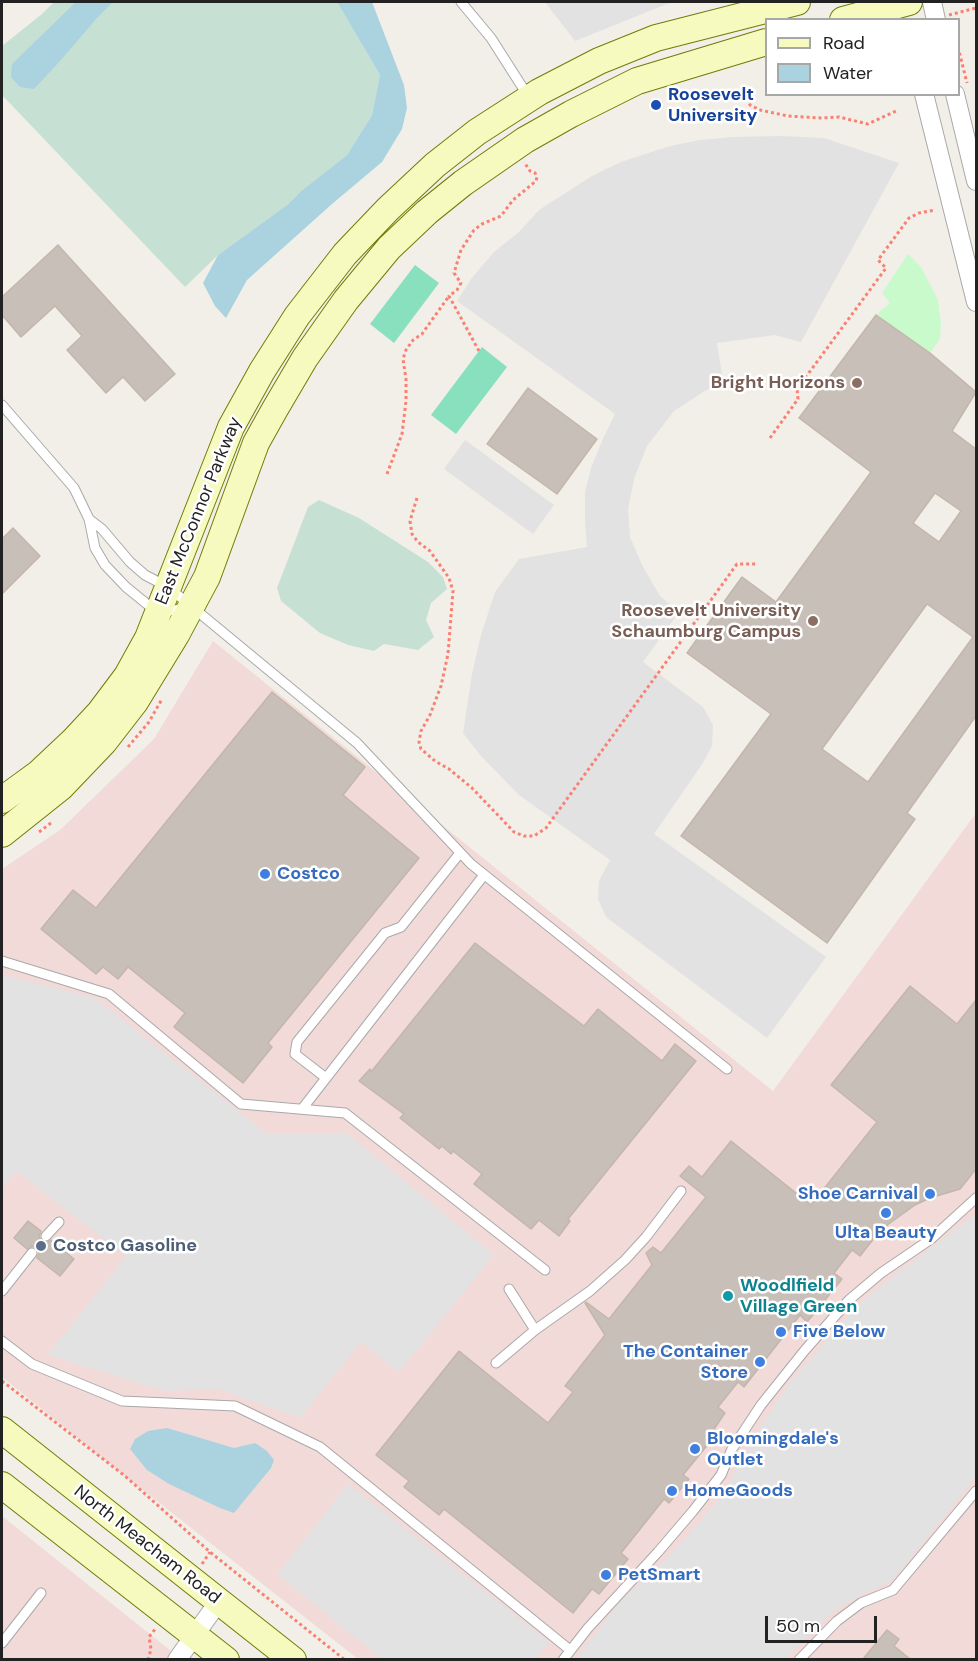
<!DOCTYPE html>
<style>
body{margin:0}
#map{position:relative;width:978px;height:1661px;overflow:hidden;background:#f2efe9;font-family:"DM Sans",sans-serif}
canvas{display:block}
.frame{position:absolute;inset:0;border:3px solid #222;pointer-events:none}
.legend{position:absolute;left:765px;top:18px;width:195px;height:78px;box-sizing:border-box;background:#fff;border:2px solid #a7a7a7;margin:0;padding:8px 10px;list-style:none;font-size:18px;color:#222}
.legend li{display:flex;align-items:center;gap:12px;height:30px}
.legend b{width:30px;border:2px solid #a7a7a7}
.scale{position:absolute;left:765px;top:1616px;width:112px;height:27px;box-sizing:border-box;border:3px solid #222;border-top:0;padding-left:8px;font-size:18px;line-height:21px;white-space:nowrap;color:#222;-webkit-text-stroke:4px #fff;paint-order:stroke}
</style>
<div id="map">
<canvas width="978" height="1661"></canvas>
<div class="frame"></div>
<ul class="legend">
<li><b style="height:8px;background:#f7fabf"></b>Road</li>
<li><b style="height:16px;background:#aad3df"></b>Water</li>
</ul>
<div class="scale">50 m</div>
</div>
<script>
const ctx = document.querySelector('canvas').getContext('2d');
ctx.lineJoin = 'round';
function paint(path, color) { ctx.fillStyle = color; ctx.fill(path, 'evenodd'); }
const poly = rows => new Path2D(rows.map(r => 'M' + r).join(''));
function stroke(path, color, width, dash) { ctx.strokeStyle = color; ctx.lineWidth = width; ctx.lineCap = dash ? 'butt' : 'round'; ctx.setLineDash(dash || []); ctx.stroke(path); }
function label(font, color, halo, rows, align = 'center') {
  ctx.font = font + ' "DM Sans",sans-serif'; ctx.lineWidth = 5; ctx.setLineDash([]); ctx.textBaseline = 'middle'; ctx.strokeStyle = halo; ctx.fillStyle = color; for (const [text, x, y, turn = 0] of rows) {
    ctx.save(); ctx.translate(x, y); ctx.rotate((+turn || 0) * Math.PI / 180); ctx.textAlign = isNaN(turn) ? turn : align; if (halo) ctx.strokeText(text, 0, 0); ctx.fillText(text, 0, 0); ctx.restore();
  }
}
paint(poly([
 [213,641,773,1091,976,813,976,1659,358,1659,125,1476,2,1377,2,869,60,830,154,739],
 [2,1516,181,1659,2,1659]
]), '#f2dad9');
paint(poly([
 [54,2,337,2,380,75,372,115,347,155,301,191,287,205,218,255,185,287,2,95,2,46,42,14],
 [319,500,359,518,428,562,443,577,447,589,431,603,426,620,434,637,418,650,384,644,374,651,348,645,320,633,281,601,277,588,308,507]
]), '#c6e0d4');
paint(poly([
 [908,254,921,267,938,300,941,324,940,339,930,353,876,315,890,303,882,293]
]), '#c8facc');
paint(poly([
 [415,265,439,283,394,343,370,324],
 [482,347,507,367,456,434,431,415]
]), '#88e0be');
paint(poly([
 [545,2,672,2,575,41],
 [781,136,824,138,899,163,801,342,775,335,717,343,723,381,703,392,674,411,647,446,634,479,628,509,630,537,643,567,660,596,679,612,643,662,703,707,713,725,712,746,703,763,654,834,826,957,767,1038,606,917,598,899,599,881,610,860,519,795,481,756,463,733,472,674,481,635,495,592,519,559,587,547,585,523,585,492,591,468,602,441,615,414,457,301,471,279,494,252,519,232,539,210,592,176,621,162,670,146,700,140,732,137],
 [465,440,554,505,533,534,444,469],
 [2,975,95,998,267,1134,348,1134,494,1255,399,1372,361,1342,300,1418,218,1389,166,1391,48,1355,126,1256,16,1171,2,1188],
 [976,1214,976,1476,893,1579,835,1609,785,1659,576,1659,622,1600,674,1551,722,1496,753,1437,791,1382,853,1309,896,1274],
 [348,1484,549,1642,535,1659,382,1659,277,1574]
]), '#e2e2e2');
paint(poly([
 [76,2,113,2,96,19,60,61,34,89,20,87,11,77,12,64],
 [337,2,372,2,404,85,407,108,402,129,382,162,332,204,247,280,226,318,215,306,203,283,218,255,287,205,301,191,347,155,372,115,380,75],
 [167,1428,234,1448,255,1443,267,1451,274,1460,271,1468,234,1513,220,1508,169,1484,147,1470,130,1449,135,1439,148,1431]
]), '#aad3df');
const building = poly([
 [58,245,175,374,145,401,123,377,106,393,67,350,82,336,55,306,21,337,2,315,2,297,58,245],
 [876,315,930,353,976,392,952,431,976,449,976,716,907,813,915,819,827,943,681,836,771,714,687,653,742,577,776,602,871,472,799,418,876,315],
 [935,493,961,511,939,542,913,523,935,493],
 [927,604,973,637,868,782,822,749,927,604],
 [528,388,597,439,557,494,487,444,528,388],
 [13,528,40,556,2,594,2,539,13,528],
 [272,692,365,767,343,795,419,858,268,1043,272,1047,243,1083,174,1027,185,1013,128,967,118,979,103,967,96,974,41,929,73,890,96,908,272,692],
 [475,943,584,1026,598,1009,662,1061,675,1044,696,1061,568,1219,570,1221,559,1236,539,1220,531,1229,474,1184,482,1174,453,1151,451,1154,442,1146,439,1149,400,1118,404,1114,359,1081,370,1069,371,1072,475,943],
 [910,986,957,1024,976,1000,976,1169,960,1189,930,1198,915,1205,890,1223,879,1232,860,1256,852,1250,834,1273,842,1279,807,1322,800,1315,744,1387,738,1382,718,1407,725,1413,714,1429,718,1432,683,1475,689,1479,669,1503,664,1499,621,1553,628,1559,599,1594,592,1589,573,1613,444,1509,439,1515,404,1487,409,1481,376,1455,459,1351,548,1423,573,1392,565,1386,605,1335,585,1303,586,1302,609,1319,652,1265,646,1253,653,1247,661,1253,706,1197,680,1176,689,1166,702,1177,731,1141,811,1205,877,1122,831,1085,910,986],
 [28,1221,41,1231,39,1237,42,1241,47,1243,51,1240,74,1259,60,1276,37,1258,39,1253,37,1248,32,1246,27,1249,14,1238,28,1221],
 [887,1630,899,1639,894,1646,910,1659,863,1659,887,1630]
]);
paint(building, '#c7bfb8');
stroke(building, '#c4b6ab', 1.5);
const lane = poly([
 [461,2,491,38,528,96],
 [2,405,74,488,89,519,95,548,105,565,126,587,158,613,186,608],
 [89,519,102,529,130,562,145,575,168,587,357,743,471,864,727,1069],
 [2,961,109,994,241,1104,345,1113,545,1270],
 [326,1078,295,1054,297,1042,385,933,401,927,460,853],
 [302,1109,484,875],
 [46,1236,59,1222],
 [509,1289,535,1330],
 [2,1291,32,1253],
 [2,1341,32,1364,122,1401,235,1406,320,1447,570,1650],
 [496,1363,535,1330,590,1291,625,1260,646,1237,681,1191],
 [2,1643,41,1593],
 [563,1660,588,1628,658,1552,693,1511,721,1475,732,1449,761,1405,805,1350,849,1300,881,1273,931,1239,976,1198],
 [799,1660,837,1621,861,1603,893,1590,976,1491]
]);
const street = poly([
 [932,2,936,20],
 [924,94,976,302],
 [955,94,976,181],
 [177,1660,219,1601]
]);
const secondary = poly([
 [843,20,909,2],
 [2,800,39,773,73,741,100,712,127,676,148,638,231,427,262,371,297,316,345,254,388,209,435,165,477,132,539,92,599,61,656,38,797,2],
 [2,834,61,787,104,742,135,702,176,635,207,577,256,443,275,409,305,358,346,300,389,248,427,212,463,183,525,140,571,114,637,81,766,42],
 [2,1430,293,1660],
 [2,1485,226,1660]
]);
stroke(lane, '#a9a9a9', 11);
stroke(street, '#a9a9a9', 20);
stroke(secondary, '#707d05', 28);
stroke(poly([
 [949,15,976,8],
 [958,47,967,83],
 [746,92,750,105,760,110,788,116,821,118,839,117,868,124,896,111],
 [479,351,449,296,457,290,461,283,454,273,461,250,474,230,482,224,501,216,513,200,536,181,537,177,535,173,530,171,524,162],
 [770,438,798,399,797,389,886,268,878,260,909,218,919,213,935,210],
 [387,474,402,434,406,401,406,379,403,359,406,350,413,340,422,334,449,296],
 [417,498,410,521,412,534,418,542,430,551,449,578,453,591,448,654,441,686,430,715,421,731,419,742,421,749,435,761,449,769,472,788,514,832,524,836,534,836,546,828,737,564,757,564],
 [128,747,149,722,162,699],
 [39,832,51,823],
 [2,1381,125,1476,210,1552,345,1660],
 [202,1564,210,1552],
 [148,1660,151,1649,149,1637,156,1628]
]), '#fa8072', 3, [3, 3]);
stroke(lane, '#fff', 9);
stroke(street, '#fff', 18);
stroke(secondary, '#f7fabf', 26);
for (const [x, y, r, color] of [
 [656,105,6,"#1a4fb4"],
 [857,383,6,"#8d6e63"],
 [813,621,6,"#8d6e63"],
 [265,874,6,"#3f7fe0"],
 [930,1194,6,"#3f7fe0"],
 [886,1213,6,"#3f7fe0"],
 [41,1246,6,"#5c6f8a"],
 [728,1296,6,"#0f9aa8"],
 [781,1332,6,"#3f7fe0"],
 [760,1362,6,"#3f7fe0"],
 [695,1449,6,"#3f7fe0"],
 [672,1491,6,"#3f7fe0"],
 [606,1575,6,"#3f7fe0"]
]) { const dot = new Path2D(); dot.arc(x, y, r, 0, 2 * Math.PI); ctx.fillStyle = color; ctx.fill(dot); stroke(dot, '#fff', 2); }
label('bold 18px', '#164399', '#fff', [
 ["Roosevelt",668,95],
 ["University",668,116]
], 'left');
label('bold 18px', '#785e54', '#fff', [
 ["Bright Horizons",845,383],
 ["Roosevelt University",801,611],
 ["Schaumburg Campus",801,632]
], 'right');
label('18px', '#222', '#fff', [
 ["East McConnor Parkway",199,511,-68],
 ["North Meacham Road",147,1545,38]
]);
label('bold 18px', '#366cbe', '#fff', [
 ["Costco",277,874],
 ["Shoe Carnival",918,1194,"right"],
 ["Ulta Beauty",886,1233,"center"],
 ["Five Below",793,1332],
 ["The Container",748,1352,"right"],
 ["Store",748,1373,"right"],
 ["Bloomingdale's",707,1439],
 ["Outlet",707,1460],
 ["HomeGoods",684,1491],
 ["PetSmart",618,1575]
], 'left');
label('bold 18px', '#4e5e75', '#fff', [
 ["Costco Gasoline",53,1246]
], 'left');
label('bold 18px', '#0d838f', '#fff', [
 ["Woodlfield",740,1286],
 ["Village Green",740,1307]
], 'left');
</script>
